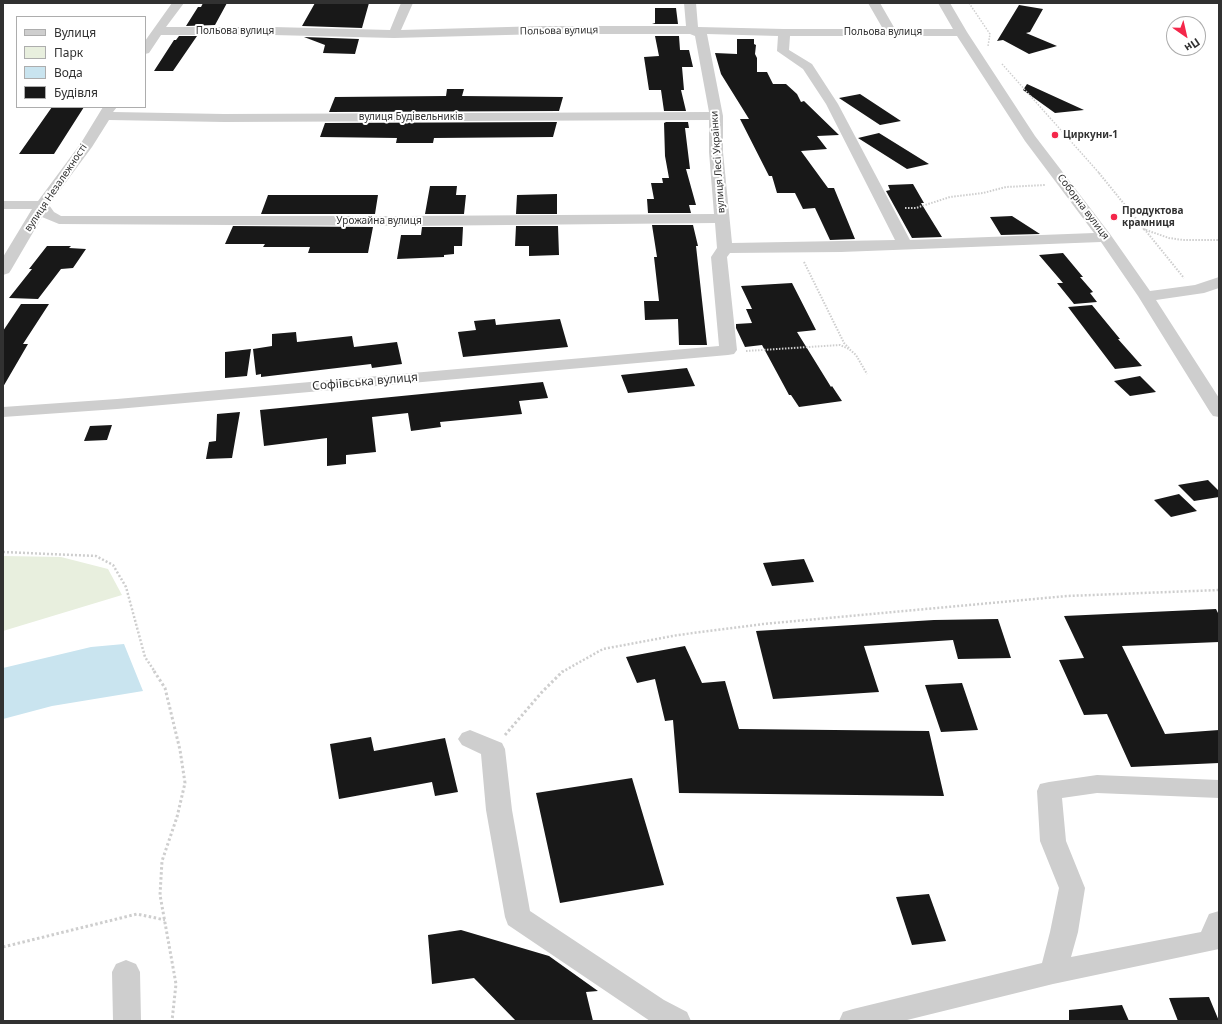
<!DOCTYPE html>
<meta charset="utf-8">
<style>
body{margin:0}
#map{position:relative;width:1222px;height:1024px;overflow:hidden;background:#fff;font-family:"Noto Sans",sans-serif}
canvas{display:block}
.frame{position:absolute;inset:0;border:4px solid #313131;pointer-events:none}
.legend{position:absolute;left:16px;top:16px;width:130px;height:92px;box-sizing:border-box;background:#fff;border:1px solid #adadad;margin:0;padding:5px 7px;list-style:none;font-size:12px;color:#313131}
.legend li{display:flex;align-items:center;gap:8px;height:20px}
.legend b{width:20px;border:1px solid #adadad}
.north{position:absolute;left:1166px;top:16px;width:40px;height:40px;box-sizing:border-box;background:#fff;border:1px solid #adadad;border-radius:50%;rotate:146deg;font-size:11px;font-weight:700;line-height:16px;text-align:center;color:#313131}
.north::after{content:'';display:block;margin:auto;width:14px;height:18px;background:#f4274a;clip-path:polygon(50% 0,100% 100%,50% 72%,0 100%)}
</style>
<div id="map">
<canvas width="1222" height="1024"></canvas>
<div class="frame"></div>
<ul class="legend">
<li><b style="height:5px;background:#cecece"></b>Вулиця</li>
<li><b style="height:11px;background:#e8efde"></b>Парк</li>
<li><b style="height:11px;background:#c9e4ef"></b>Вода</li>
<li><b style="height:11px;background:#181818"></b>Будівля</li>
</ul>
<div class="north">Пн</div>
</div>
<script>
const ctx = document.querySelector('canvas').getContext('2d');
ctx.lineJoin = 'round';
function paint(path, color) { ctx.fillStyle = color; ctx.fill(path, 'evenodd'); }
const poly = rows => new Path2D(rows.map(r => 'M' + r).join(''));
function stroke(path, color, width, dash) { ctx.strokeStyle = color; ctx.lineWidth = width; ctx.lineCap = dash ? 'butt' : 'round'; ctx.setLineDash(dash || []); ctx.stroke(path); }
function label(font, color, halo, rows, align = 'center') {
  ctx.font = font + ' "Noto Sans",sans-serif'; ctx.lineWidth = 4; ctx.setLineDash([]); ctx.textBaseline = 'middle'; ctx.strokeStyle = halo; ctx.fillStyle = color; for (const [text, x, y, turn = 0] of rows) {
    ctx.save(); ctx.translate(x, y); ctx.rotate((+turn || 0) * Math.PI / 180); ctx.textAlign = isNaN(turn) ? turn : align; if (halo) ctx.strokeText(text, 0, 0); ctx.fillText(text, 0, 0); ctx.restore();
  }
}
paint(poly([
 [3,556,61,557,108,569,122,595,3,631]
]), '#e8efde');
paint(poly([
 [124,644,143,691,52,706,3,719,3,668,91,647]
]), '#c9e4ef');
paint(poly([
 [203,3,227,3,215,25,186,26,198,7,201,7],
 [315,3,369,3,362,28,302,26],
 [1019,5,1043,9,1030,32,1026,33,1057,46,1029,54,1003,40,997,41],
 [655,8,676,8,678,24,652,24,655,23],
 [179,36,197,36,173,71,154,71,174,40,176,40],
 [655,36,679,36,680,50,689,50,693,67,682,67,684,90,681,90,686,111,664,111,661,90,649,90,644,57,659,56],
 [304,37,359,39,355,54,323,53,325,45],
 [737,39,754,39,754,44,756,45,755,54,757,58,757,72,767,72,773,84,786,84,797,94,801,102,804,101,839,135,817,136,827,149,801,151,828,188,834,188,855,239,830,240,815,208,803,209,795,193,777,193,772,176,769,176,740,119,749,119,721,74,715,53,737,54],
 [1027,84,1084,110,1055,113,1023,90],
 [447,89,464,89,462,96,563,97,559,111,329,112,335,97,446,96],
 [860,94,901,121,880,125,839,98],
 [52,107,84,107,54,154,19,154],
 [557,122,553,137,434,138,433,143,396,143,397,138,320,137,325,123],
 [666,122,688,122,689,128,685,128,690,169,686,169,696,205,689,205,691,213,648,213,647,199,654,199,651,183,663,183,662,178,669,178,665,156,664,123],
 [879,133,929,164,907,169,858,138],
 [913,184,924,203,921,203,942,237,912,238,886,191,890,190,888,185],
 [430,186,457,186,456,195,466,195,464,214,425,214],
 [557,194,557,214,516,214,517,195],
 [268,195,378,195,375,214,261,214],
 [1012,216,1040,234,1001,235,990,217],
 [652,225,693,225,698,246,696,246,707,345,679,345,678,319,645,320,644,301,659,301,654,257,657,257],
 [233,226,373,227,368,253,308,253,310,247,263,247,265,244,225,244],
 [516,226,558,226,559,255,529,256,529,246,515,246],
 [422,227,463,227,462,246,454,246,454,254,444,255,444,257,397,259,401,235,421,235],
 [47,246,71,246,69,248,86,249,73,268,61,269,38,299,9,298,32,269,29,269],
 [1063,253,1083,277,1080,277,1093,292,1090,293,1097,302,1074,304,1057,283,1063,283,1039,255],
 [792,283,816,330,797,332,831,387,832,386,842,401,799,407,791,395,789,395,762,345,745,347,736,328,736,324,752,323,746,309,752,309,741,286],
 [21,304,49,304,23,344,28,344,3,387,3,331],
 [1092,305,1120,339,1118,339,1142,366,1115,369,1068,307],
 [495,319,496,325,560,319,568,347,463,357,458,332,476,330,474,321],
 [296,332,297,342,352,336,354,347,397,342,402,364,372,368,371,364,261,377,261,374,256,375,253,349,272,346,272,334],
 [251,349,247,376,225,378,225,352],
 [687,368,695,386,628,393,621,375],
 [1140,376,1156,392,1130,396,1114,381],
 [543,382,548,398,519,401,522,414,440,422,441,427,411,431,408,413,372,417,376,452,346,455,346,464,327,466,327,438,264,446,260,410],
 [240,412,232,458,206,459,209,442,216,441,217,414],
 [112,425,107,440,84,441,90,426],
 [1208,480,1219,491,1219,497,1194,501,1178,485],
 [1179,494,1197,511,1171,517,1154,500],
 [804,559,814,582,772,586,763,563],
 [1216,609,1219,615,1219,642,1122,646,1165,734,1219,730,1219,763,1131,767,1107,714,1084,715,1059,660,1084,658,1064,616],
 [998,619,1011,658,958,659,953,640,864,646,879,692,773,699,756,631,934,620],
 [685,646,702,683,725,681,739,729,929,731,944,796,679,793,673,720,665,721,655,679,637,683,626,657],
 [962,683,978,730,941,732,925,685],
 [371,737,374,751,445,738,458,792,435,796,432,782,339,799,330,744],
 [632,778,664,885,560,903,536,793],
 [929,894,946,941,912,945,896,897],
 [461,930,549,956,598,991,586,992,593,1021,516,1021,474,978,432,984,428,935],
 [1209,997,1219,1021,1178,1021,1169,998],
 [1122,1005,1129,1021,1069,1021,1069,1010]
]), '#181818');
stroke(poly([
 [969,3,990,34,988,46],
 [1002,64,1100,174]
]), '#cecece', 1.5, [1.5, 1.5]);
stroke(poly([
 [1099,173,1184,278],
 [905,208,916,208,950,197,983,193,1006,187,1045,185],
 [1143,229,1169,238,1183,240,1219,240],
 [804,262,844,343,849,348],
 [746,351,840,345,849,349,856,355,867,374]
]), '#cecece', 2, [1.5, 1.5]);
stroke(poly([
 [3,552,96,556,113,565,126,587,145,657,155,672],
 [562,672,603,649,678,635,763,624,1067,596,1219,590]
]), '#cecece', 2.5, [2, 2]);
stroke(poly([
 [154,671,165,688,180,750,185,783,177,817,162,861,160,895,176,984,172,1021],
 [505,735,542,692,563,671],
 [3,947,137,914,165,920]
]), '#cecece', 3, [2.5, 2.5]);
paint(poly([
 [172,3,184,3,166,27,273,27,390,30,401,3,413,3,401,30,543,26,686,26,684,3,696,3,698,27,784,29,883,29,868,3,880,3,895,29,953,29,938,3,950,3,967,32,1035,136,1110,234,1150,291,1195,285,1219,277,1219,288,1204,293,1156,300,1219,398,1219,417,1213,416,1210,412,1138,296,1101,242,841,252,730,253,727,257,737,350,734,354,728,355,117,409,3,417,3,407,117,399,719,346,711,257,717,248,715,223,405,226,59,224,42,217,11,270,9,273,3,275,3,257,32,209,3,209,3,201,38,201,81,143,103,107,117,107,113,112,224,114,709,112,695,36,690,34,543,34,394,38,273,35,161,35,149,53,145,54,145,41,172,3],
 [707,34,778,36,777,51,803,69,826,104,895,240,732,243,723,152,723,116,707,34],
 [790,36,957,36,1025,141,1094,233,910,240,838,104,812,64,789,50,790,36],
 [109,120,224,122,709,120,709,152,714,214,405,216,61,216,54,212,49,205,92,147,109,120],
 [470,730,502,743,505,749,512,810,530,911,664,1000,687,1012,691,1021,650,1021,508,925,505,917,486,810,481,754,462,745,458,739,462,733,470,730],
 [1097,775,1219,780,1219,798,1097,793,1062,798,1066,841,1085,888,1078,932,1071,957,1201,932,1209,914,1219,911,1219,949,1053,984,903,1021,839,1021,843,1012,853,1009,1042,963,1050,932,1059,888,1040,841,1037,791,1040,784,1049,782,1097,775],
 [126,960,136,964,140,972,141,1021,113,1021,112,972,116,964,126,960]
]), '#cecece');
for (const [x, y, r, color] of [
 [1055,135,4,"#f4274a"],
 [1114,217,4,"#f4274a"]
]) { const dot = new Path2D(); dot.arc(x, y, r, 0, 2 * Math.PI); ctx.fillStyle = color; ctx.fill(dot); stroke(dot, '#fff', 1.5); }
label('10px', '#313131', '#fff', [
 ["Польова вулиця",235,31],
 ["Польова вулиця",559,31,-1],
 ["Польова вулиця",883,32],
 ["вулиця Будівельників",411,117],
 ["вулиця Лесі Українки",718,162,-94],
 ["вулиця Незалежності",56,188,-56],
 ["Соборна вулиця",1083,207,53],
 ["Урожайна вулиця",379,221]
]);
label('bold 10px', '#313131', '#fff', [
 ["Циркуни-1",1063,135],
 ["Продуктова",1122,211],
 ["крамниця",1122,223]
], 'left');
label('12px', '#313131', '#fff', [
 ["Софіївська вулиця",365,382,-5]
]);
</script>
